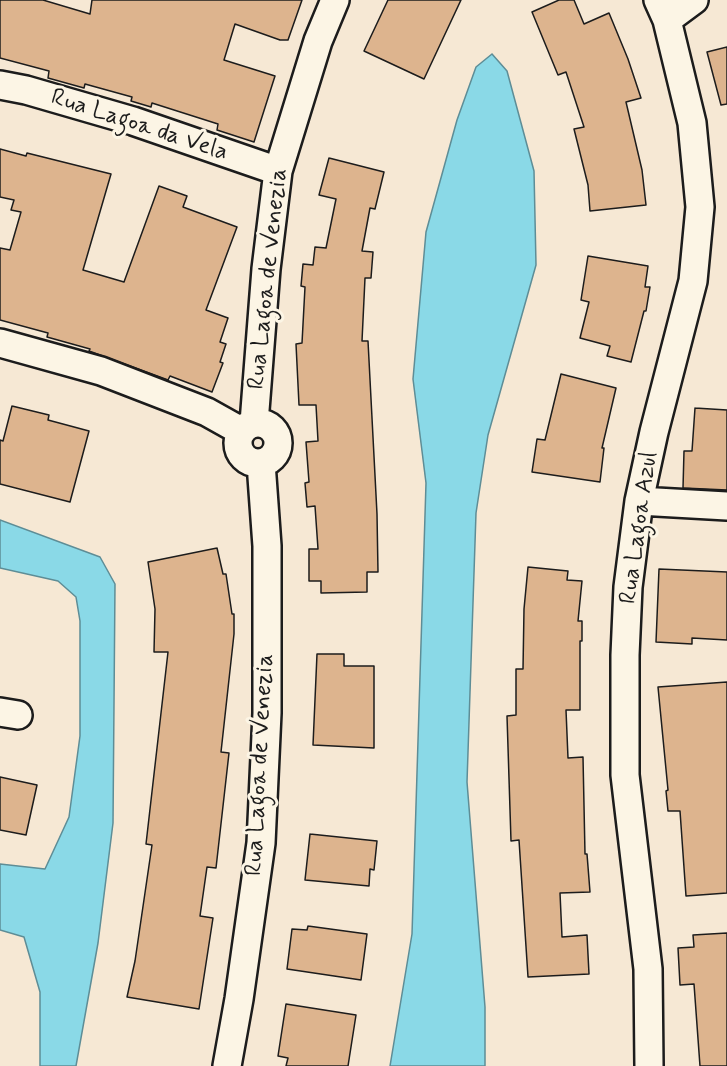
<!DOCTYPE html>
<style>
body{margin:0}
canvas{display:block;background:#f6e8d4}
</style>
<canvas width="727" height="1066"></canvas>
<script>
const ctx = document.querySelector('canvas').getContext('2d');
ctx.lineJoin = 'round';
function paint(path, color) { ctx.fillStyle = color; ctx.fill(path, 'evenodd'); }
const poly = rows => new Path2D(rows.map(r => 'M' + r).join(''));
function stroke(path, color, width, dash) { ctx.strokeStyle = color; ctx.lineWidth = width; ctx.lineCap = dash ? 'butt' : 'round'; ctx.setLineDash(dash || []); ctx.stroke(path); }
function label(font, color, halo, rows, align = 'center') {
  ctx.font = font + ' Mynerve,sans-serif'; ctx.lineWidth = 6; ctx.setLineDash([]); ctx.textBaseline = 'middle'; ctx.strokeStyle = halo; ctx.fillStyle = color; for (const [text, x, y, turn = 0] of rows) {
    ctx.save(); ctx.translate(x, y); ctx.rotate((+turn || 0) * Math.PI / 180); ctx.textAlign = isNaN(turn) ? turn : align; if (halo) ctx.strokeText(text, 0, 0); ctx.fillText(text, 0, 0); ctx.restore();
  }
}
const water = poly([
 [492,54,507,71,534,171,536,265,488,435,476,513,467,782,485,1007,485,1066,390,1066,412,934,426,483,413,379,426,232,457,120,476,67,492,54],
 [0,520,100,557,115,584,113,823,98,943,76,1066,40,1066,40,992,24,937,0,930,0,864,45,869,69,817,80,736,80,621,76,597,58,581,0,568,0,520]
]);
paint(water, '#8ad9e7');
stroke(water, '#5e8d96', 1.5);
const building = poly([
 [0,0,43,0,90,14,92,0,302,0,288,40,280,40,235,24,224,60,275,76,254,142,217,130,218,124,152,103,151,107,131,101,132,97,85,84,84,88,48,78,49,71,0,58,0,0],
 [388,0,461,0,424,79,364,51,388,0],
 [559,0,574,0,584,24,609,13,628,59,641,98,626,102,642,170,646,205,590,211,588,185,574,129,584,127,566,72,558,75,532,12,559,0],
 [727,47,727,104,721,105,707,52,727,47],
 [0,149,26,156,27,153,111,174,83,270,124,282,159,186,187,196,183,207,237,227,206,310,228,318,220,342,226,344,220,362,223,363,212,392,170,376,168,380,89,351,90,349,47,337,48,333,0,320,0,248,10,250,21,212,11,210,14,200,0,197,0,149],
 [329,158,384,172,375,209,370,208,362,251,373,252,371,278,365,278,362,341,368,341,377,514,378,572,367,572,367,592,321,593,321,581,309,581,309,549,318,549,315,506,307,507,305,483,309,482,306,442,318,441,316,405,299,405,296,344,302,343,305,287,301,286,303,264,313,265,315,247,326,248,336,199,319,195,329,158],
 [588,256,648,266,645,287,650,287,646,311,644,311,631,362,607,356,610,346,580,338,589,302,581,300,588,256],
 [561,374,616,388,602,448,604,448,600,482,532,472,537,439,545,440,561,374],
 [12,406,49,415,48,420,89,431,70,502,0,484,0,440,3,441,12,406],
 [695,408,727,410,727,490,683,488,684,451,692,451,695,408],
 [217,548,223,574,226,574,232,614,234,614,234,634,221,752,229,753,216,868,207,867,200,916,213,918,199,1009,127,997,135,961,152,845,146,844,168,652,154,652,155,609,148,562,217,548],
 [528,567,568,571,567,580,582,581,578,621,582,621,582,641,580,641,580,710,566,710,568,758,583,757,585,854,587,854,590,892,560,893,562,937,587,935,589,974,528,977,519,840,511,841,507,716,516,715,516,669,523,669,524,609,528,567],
 [659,569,727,572,727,640,692,638,692,644,656,642,659,569],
 [317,654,344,654,344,666,374,666,374,748,313,745,317,654],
 [727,682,727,893,686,896,680,811,668,811,666,791,668,790,658,687,727,682],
 [0,777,37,785,26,835,0,830,0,777],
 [310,834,377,841,374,870,370,869,369,886,305,880,310,834],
 [308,926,367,934,361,980,287,969,292,929,307,930,308,926],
 [727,933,727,1066,700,1066,694,984,680,985,678,948,694,947,693,935,727,933],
 [286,1004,356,1015,348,1066,286,1066,288,1058,278,1056,286,1004]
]);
paint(building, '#ddb48e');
stroke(building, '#1c1c1c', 1.5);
const minor = poly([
 [667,20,694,0],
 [0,85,26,90,133,121,278,171],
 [0,343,101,371,207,412,241,431],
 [254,423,266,269,278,171,318,41,335,0],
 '238 443a20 20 0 1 1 40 0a20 20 0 1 1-40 0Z',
 [639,501,727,506],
 [0,712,18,715],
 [227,1066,239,999,261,843,267,713,267,546,261,463],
 [649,1066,648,969,625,775,625,655,628,587,639,501,654,432,693,281,700,207,692,123,667,20,658,0]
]);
stroke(minor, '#1c1c1c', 32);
stroke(minor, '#fcf5e5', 27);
label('24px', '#1c1c1c', '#fcf5e5', [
 ["Rua Lagoa da Vela",139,126,18],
 ["Rua Lagoa de Venezia",269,279,-84],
 ["Rua Lagoa Azul",640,528,-82],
 ["Rua Lagoa de Venezia",261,765,-87]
]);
</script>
